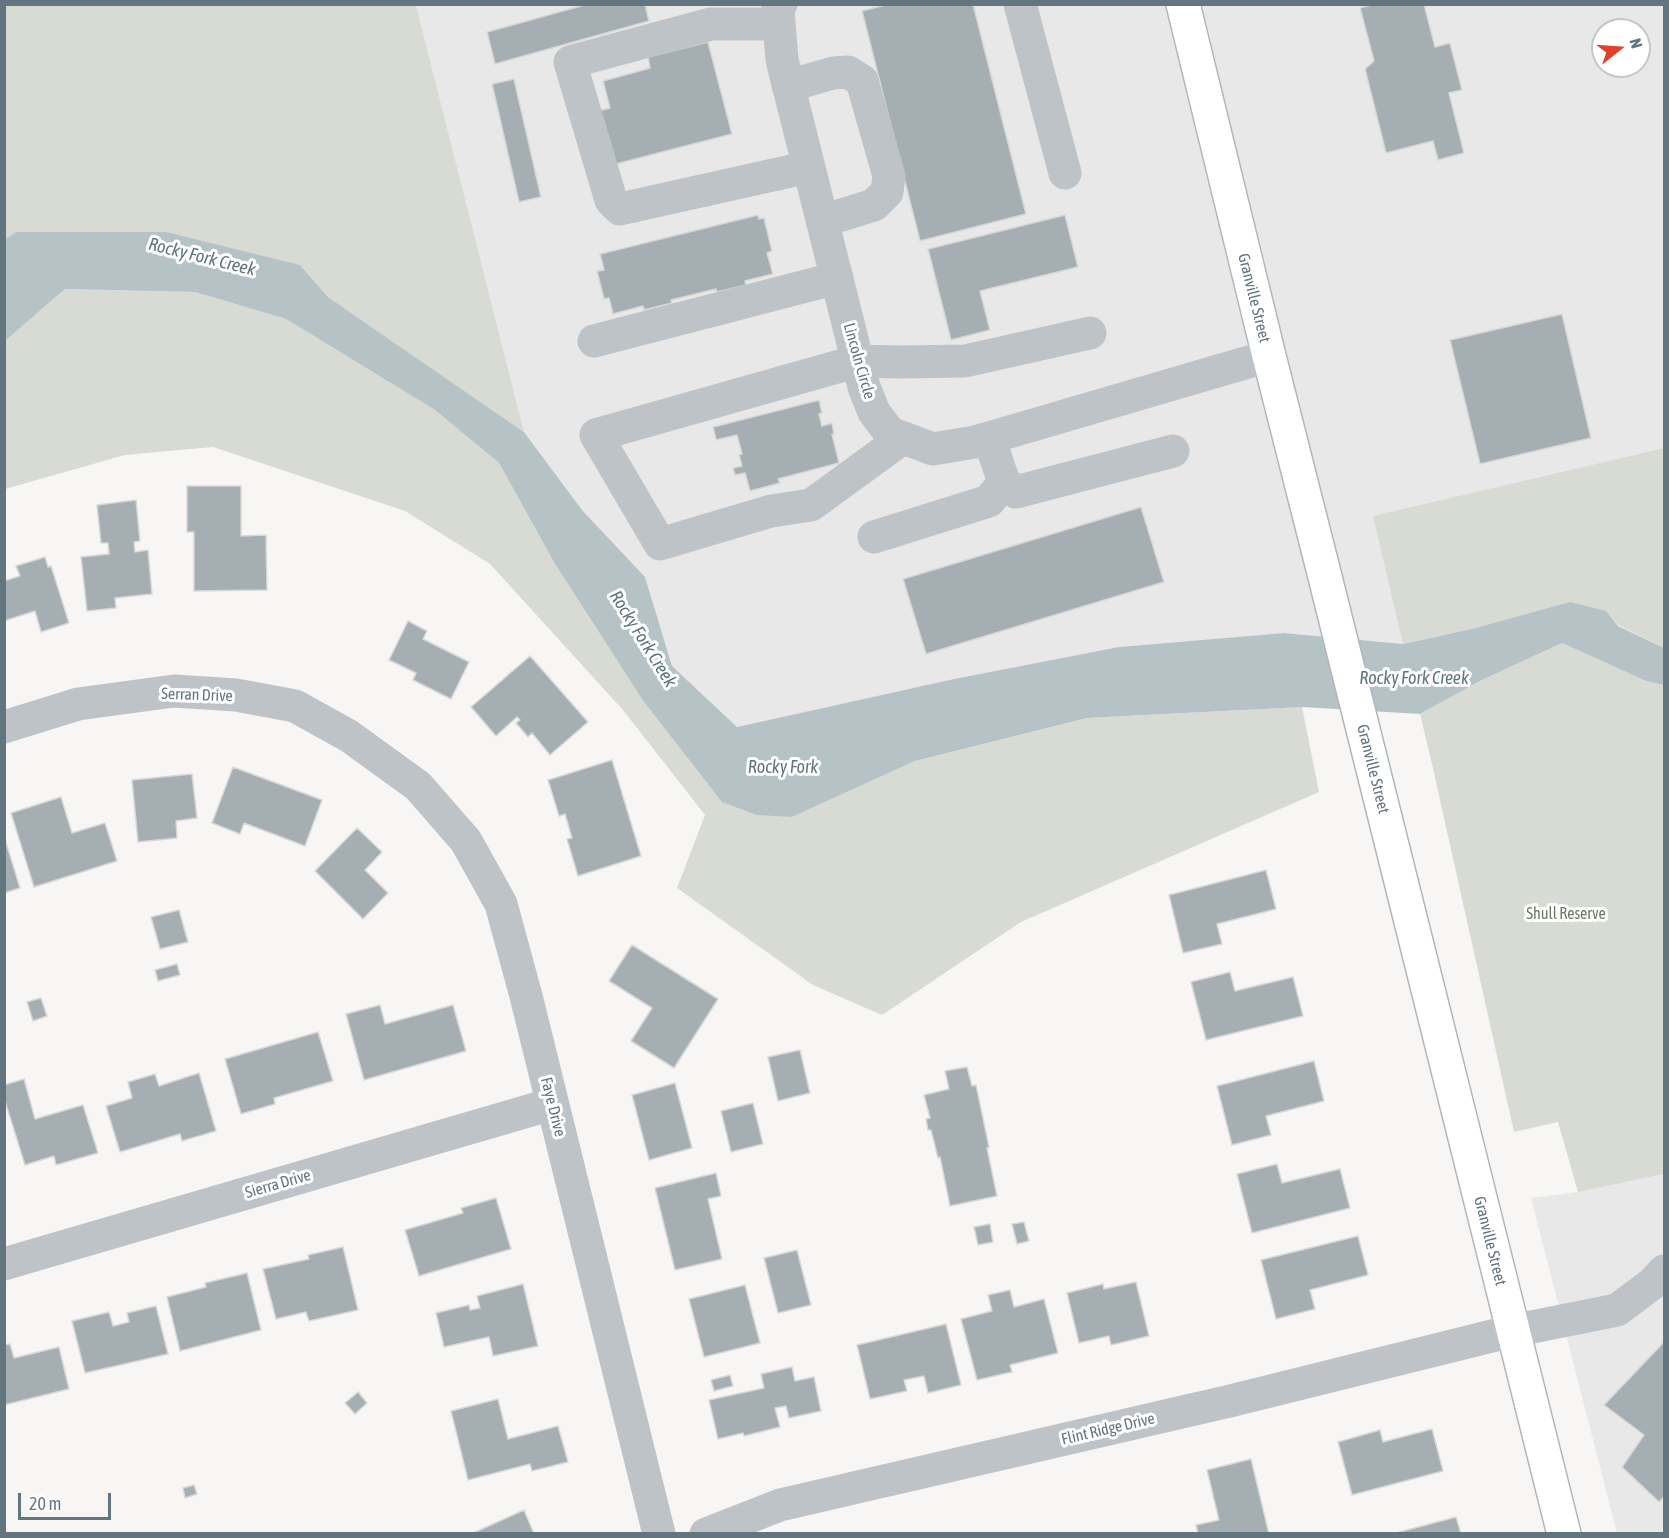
<!DOCTYPE html>
<style>
body{margin:0}
#map{position:relative;width:1669px;height:1538px;overflow:hidden;background:#f7f6f4;font-family:"Asap Condensed",sans-serif}
canvas{display:block}
.frame{position:absolute;inset:0;border:6px solid #63757e;pointer-events:none}
.north{position:absolute;left:1591px;top:18px;width:60px;height:60px;box-sizing:border-box;background:#fff;border:2px solid #c1c8cb;border-radius:50%;rotate:73deg;font-size:16px;font-weight:700;line-height:24px;text-align:center;color:#63757e}
.north::after{content:'';display:block;margin:auto;width:21px;height:27px;background:#dd432d;clip-path:polygon(50% 0,100% 100%,50% 72%,0 100%)}
.scale{position:absolute;left:18px;top:1493px;width:93px;height:27px;box-sizing:border-box;border:3px solid #63757e;border-top:0;padding-left:8px;font-size:18px;line-height:21px;white-space:nowrap;color:#63757e;-webkit-text-stroke:4px #fff;paint-order:stroke}
</style>
<div id="map">
<canvas width="1669" height="1538"></canvas>
<div class="frame"></div>
<div class="north">N</div>
<div class="scale">20 m</div>
</div>
<script>
const ctx = document.querySelector('canvas').getContext('2d');
ctx.lineJoin = 'round';
function paint(path, color) { ctx.fillStyle = color; ctx.fill(path, 'evenodd'); }
const poly = rows => new Path2D(rows.map(r => 'M' + r).join(''));
function stroke(path, color, width, dash) { ctx.strokeStyle = color; ctx.lineWidth = width; ctx.lineCap = dash ? 'butt' : 'round'; ctx.setLineDash(dash || []); ctx.stroke(path); }
function label(font, color, halo, rows, align = 'center') {
  ctx.font = font + ' "Asap Condensed",sans-serif'; ctx.lineWidth = 6; ctx.setLineDash([]); ctx.textBaseline = 'middle'; ctx.strokeStyle = halo; ctx.fillStyle = color; for (const [text, x, y, turn = 0] of rows) {
    ctx.save(); ctx.translate(x, y); ctx.rotate((+turn || 0) * Math.PI / 180); ctx.textAlign = isNaN(turn) ? turn : align; if (halo) ctx.strokeText(text, 0, 0); ctx.fillText(text, 0, 0); ctx.restore();
  }
}
paint(poly([
 [416,5,1664,5,1664,448,1374,516,1403,644,1284,633,1119,647,954,679,737,727,672,666,645,577,582,510,524,432],
 [1603,30,1639,30,1639,66,1603,66],
 [1664,1174,1664,1533,1617,1533,1531,1198,1578,1192]
]), '#e7e8e7');
paint(poly([
 [5,5,416,5,524,432,328,297,300,265,16,232,5,240],
 [65,289,195,292,286,319,435,410,499,463,555,564,642,699,792,817,915,761,1087,718,1302,707,1319,792,1021,922,882,1015,813,985,677,888,705,815,623,710,490,564,405,511,213,447,125,455,5,489,5,341],
 [1664,448,1664,648,1618,625,1606,611,1476,628,1403,644,1373,516],
 [1562,643,1646,681,1664,685,1664,1174,1578,1192,1558,1122,1514,1132,1432,764,1420,714,1482,680]
]), '#d7dbd3');
paint(poly([
 [16,232,166,232,300,265,328,297,524,432,582,510,645,577,672,666,737,727,954,679,1119,647,1284,633,1403,644,1476,628,1570,602,1606,611,1618,626,1664,648,1664,685,1646,681,1562,643,1482,680,1420,714,1302,707,1087,718,915,761,792,817,757,815,722,802,642,699,555,564,499,463,435,410,286,319,195,292,65,289,5,341,4,240]
]), '#b5c3c6');
const building = poly([
 [588,4,645,4,649,21,495,64,487,32,588,4],
 [889,4,973,4,1026,214,920,241,862,11,889,4],
 [1375,4,1424,4,1435,47,1450,43,1462,90,1449,93,1464,153,1438,160,1433,141,1386,153,1365,69,1374,61,1360,8,1375,4],
 [708,42,732,134,612,165,598,111,610,108,603,81,650,68,648,57,708,42],
 [514,79,541,197,519,202,492,84,514,79],
 [758,215,759,219,764,218,772,251,767,253,773,274,745,281,746,285,717,292,716,289,671,300,672,303,644,310,643,306,613,314,609,298,604,299,597,271,604,270,600,254,758,215],
 [1065,215,1078,267,980,291,990,330,951,340,928,249,1065,215],
 [1562,314,1591,438,1480,464,1450,340,1562,314],
 [819,400,822,413,819,414,822,426,832,423,834,434,832,434,839,463,778,479,780,483,750,491,745,473,735,475,733,468,742,466,739,455,742,454,737,435,716,440,713,427,819,400],
 [187,486,241,486,241,536,266,535,267,590,194,591,194,532,187,532,187,486],
 [136,500,140,541,134,542,135,552,148,550,152,594,115,598,116,608,87,611,81,557,109,554,108,543,101,543,97,505,136,500],
 [1141,507,1164,582,926,654,903,579,1141,507],
 [45,557,48,567,51,566,69,623,41,632,35,611,4,621,4,581,20,576,16,566,45,557],
 [408,621,427,631,423,639,469,662,451,699,413,680,416,673,389,660,408,621],
 [530,656,588,722,550,755,532,733,528,737,516,723,520,720,517,717,496,736,471,707,530,656],
 [612,760,641,856,578,876,567,839,572,838,565,814,559,816,548,780,612,760],
 [233,767,322,800,305,846,244,823,240,834,212,823,233,767],
 [192,774,197,818,176,821,177,838,138,842,132,780,192,774],
 [61,797,72,833,105,823,117,861,34,887,11,813,61,797],
 [357,828,382,852,365,870,388,893,363,919,315,871,357,828],
 [4,836,20,888,4,893,4,836],
 [1266,870,1276,909,1217,924,1222,944,1183,953,1169,895,1266,870],
 [179,910,188,942,160,949,151,917,179,910],
 [632,945,718,999,674,1068,631,1041,652,1008,609,981,632,945],
 [177,964,180,975,158,981,155,970,177,964],
 [1230,972,1235,991,1293,977,1303,1016,1206,1040,1191,982,1230,972],
 [41,998,47,1016,33,1021,27,1002,41,998],
 [380,1005,385,1024,453,1005,466,1051,364,1080,346,1014,380,1005],
 [318,1032,333,1081,274,1098,275,1104,241,1114,225,1059,318,1032],
 [800,1050,810,1093,778,1101,768,1057,800,1050],
 [1314,1061,1324,1101,1266,1116,1271,1135,1232,1145,1217,1086,1314,1061],
 [967,1067,972,1086,976,1085,989,1147,987,1148,997,1196,950,1206,940,1157,938,1158,931,1130,928,1130,926,1119,930,1118,924,1095,949,1089,945,1071,967,1067],
 [199,1073,216,1131,182,1141,180,1134,120,1152,106,1106,132,1098,128,1082,155,1074,159,1086,199,1073],
 [24,1079,35,1119,83,1105,98,1153,56,1165,54,1156,25,1165,4,1098,4,1085,24,1079],
 [675,1083,692,1148,649,1160,632,1095,675,1083],
 [753,1103,763,1144,731,1152,721,1111,753,1103],
 [1277,1164,1282,1183,1340,1169,1350,1208,1252,1233,1237,1174,1277,1164],
 [716,1173,721,1196,708,1199,722,1259,675,1270,655,1188,716,1173],
 [496,1198,511,1249,419,1276,405,1230,463,1213,461,1208,496,1198],
 [1024,1222,1029,1241,1017,1244,1012,1224,1024,1222],
 [990,1224,993,1242,978,1245,974,1227,990,1224],
 [1358,1236,1368,1275,1310,1290,1315,1309,1276,1319,1261,1260,1358,1236],
 [343,1247,358,1310,309,1321,306,1312,276,1319,263,1269,309,1259,308,1255,343,1247],
 [797,1250,811,1305,778,1313,764,1258,797,1250],
 [247,1273,261,1330,180,1351,167,1297,206,1287,205,1283,247,1273],
 [1136,1282,1149,1336,1111,1345,1109,1336,1079,1343,1067,1293,1103,1284,1104,1289,1136,1282],
 [523,1284,538,1346,493,1356,489,1337,444,1347,436,1313,469,1305,470,1310,480,1308,477,1296,523,1284],
 [745,1285,760,1343,704,1357,689,1299,745,1285],
 [1010,1290,1014,1307,1044,1299,1058,1353,1010,1365,1012,1372,977,1380,961,1319,992,1311,988,1295,1010,1290],
 [156,1306,168,1354,85,1373,72,1321,109,1312,113,1326,129,1322,127,1313,156,1306],
 [946,1324,961,1385,928,1393,924,1376,904,1380,907,1391,870,1399,857,1345,946,1324],
 [1664,1342,1664,1497,1659,1502,1622,1467,1644,1435,1604,1405,1664,1342],
 [10,1344,14,1358,59,1347,69,1389,4,1405,4,1345,10,1344],
 [792,1367,795,1381,814,1377,821,1411,789,1418,786,1406,775,1408,780,1427,744,1436,743,1433,718,1439,709,1400,764,1388,761,1374,792,1367],
 [730,1375,733,1386,714,1391,711,1380,730,1375],
 [358,1392,367,1403,355,1414,345,1403,358,1392],
 [498,1399,508,1439,558,1426,568,1462,532,1471,530,1464,468,1480,451,1411,498,1399],
 [1432,1429,1443,1471,1352,1495,1338,1442,1380,1430,1383,1442,1432,1429],
 [1251,1459,1269,1534,1198,1534,1196,1525,1219,1520,1207,1470,1251,1459],
 [194,1485,197,1494,185,1498,183,1488,194,1485],
 [524,1510,534,1534,471,1534,524,1510],
 [1456,1517,1461,1534,1392,1534,1456,1517]
]);
paint(building, '#a5afb3');
stroke(building, '#d8d8d6', 1.5);
const major = poly([
 [1183,4,1269,356,1322,565,1564,1534]
]);
stroke(major, '#b1b7ba', 36);
stroke(poly([
 [781,4,778,10,782,60,864,387,874,412,890,433,933,449,975,442,1269,356],
 [1020,4,1065,173],
 [779,24,711,24,570,62,611,200,620,209,809,167],
 [788,86,833,73,848,72,862,81,889,176,887,192,874,205,822,221],
 [594,341,837,278],
 [903,438,811,505,771,511,660,544,596,435,858,361,901,362,965,361,1090,333],
 [989,438,1004,482,1016,492,1173,451],
 [874,537,989,501,1004,482],
 [4,727,78,704,174,691,236,695,295,706,349,736,418,786,466,841,501,904,526,996,659,1534],
 [4,1264,552,1104],
 [706,1534,780,1505,1230,1401,1512,1331,1617,1310,1653,1283,1664,1271]
]), '#bdc3c6', 33);
stroke(major, '#fff', 33);
label('16px', '#63757e', '#fff', [
 ["Granville Street",1254,298,76],
 ["Lincoln Circle",859,361,74],
 ["Serran Drive",197,695,2],
 ["Granville Street",1373,769,76],
 ["Faye Drive",553,1107,76],
 ["Sierra Drive",278,1184,-16],
 ["Granville Street",1490,1241,76],
 ["Flint Ridge Drive",1108,1429,-13]
]);
label('16px', '#6c7b65', '#fff', [
 ["Shull Reserve",1566,914]
]);
label('italic 18px', '#5e7579', '#fff', [
 ["Rocky Fork Creek",202,257,14],
 ["Rocky Fork Creek",643,639,58],
 ["Rocky Fork Creek",1414,678],
 ["Rocky Fork",783,767]
]);
</script>
